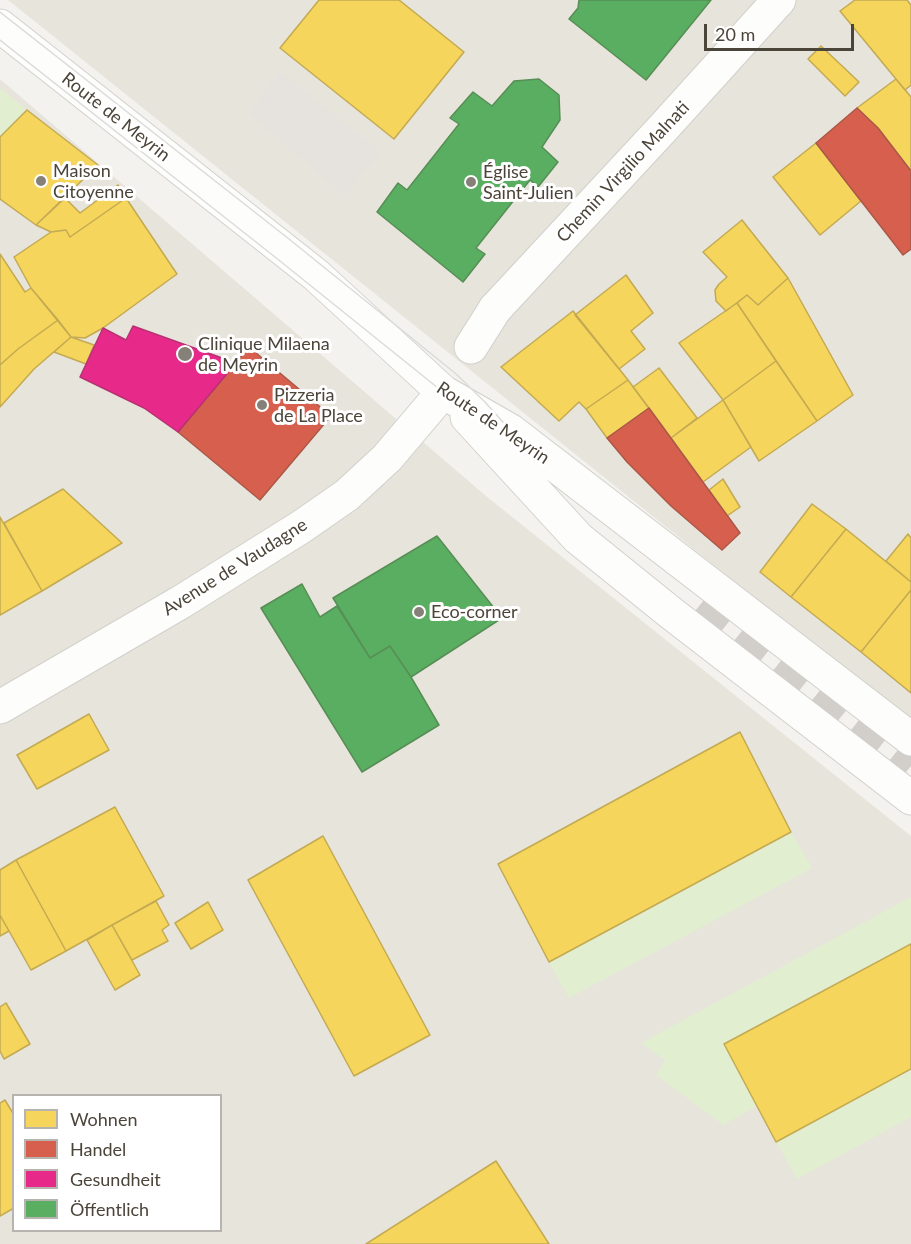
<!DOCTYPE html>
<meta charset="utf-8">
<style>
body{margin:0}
#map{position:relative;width:911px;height:1244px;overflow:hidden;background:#f4f2ee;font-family:Lato,sans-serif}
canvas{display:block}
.legend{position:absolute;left:12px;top:1094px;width:210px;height:138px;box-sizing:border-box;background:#fff;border:2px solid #b7b4b0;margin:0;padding:8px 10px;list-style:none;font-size:18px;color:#4b4439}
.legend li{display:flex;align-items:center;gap:12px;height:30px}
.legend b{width:30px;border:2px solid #b7b4b0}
.scale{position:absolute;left:704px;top:24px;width:150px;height:27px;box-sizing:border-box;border:3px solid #4b4439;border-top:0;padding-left:8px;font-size:18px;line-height:21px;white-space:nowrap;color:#4b4439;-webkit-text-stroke:4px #fff;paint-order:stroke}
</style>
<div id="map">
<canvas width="911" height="1244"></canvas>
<ul class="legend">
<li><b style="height:16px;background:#f6d55c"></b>Wohnen</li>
<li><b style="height:16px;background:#d6604d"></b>Handel</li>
<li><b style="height:16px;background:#e7298a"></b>Gesundheit</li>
<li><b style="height:16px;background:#5aae61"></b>Öffentlich</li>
</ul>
<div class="scale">20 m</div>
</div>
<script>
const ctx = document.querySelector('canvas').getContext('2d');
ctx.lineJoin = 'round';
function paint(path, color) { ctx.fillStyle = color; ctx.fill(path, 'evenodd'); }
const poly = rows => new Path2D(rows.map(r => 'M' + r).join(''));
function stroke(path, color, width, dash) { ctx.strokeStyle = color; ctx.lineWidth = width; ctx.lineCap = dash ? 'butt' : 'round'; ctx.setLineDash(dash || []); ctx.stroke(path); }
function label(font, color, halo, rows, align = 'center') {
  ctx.font = font + ' Lato,sans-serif'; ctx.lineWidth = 6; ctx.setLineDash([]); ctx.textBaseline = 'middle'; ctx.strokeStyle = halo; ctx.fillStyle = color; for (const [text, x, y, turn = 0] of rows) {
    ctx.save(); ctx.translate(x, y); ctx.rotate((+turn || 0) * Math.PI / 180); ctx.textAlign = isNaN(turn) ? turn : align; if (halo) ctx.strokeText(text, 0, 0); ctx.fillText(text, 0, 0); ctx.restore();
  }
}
paint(poly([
 [8,0,911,0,911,723],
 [0,79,486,496,911,836,911,1244,0,1244],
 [14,1096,220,1096,220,1230,14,1230]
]), '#e7e4dc');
paint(poly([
 [0,88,27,110,0,137],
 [791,832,812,868,569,998,549,962],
 [911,897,911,944,724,1044,757,1106,723,1125,656,1075,665,1060,641,1043],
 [911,1069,911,1117,797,1179,776,1142]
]), '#e1eecf');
paint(poly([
 [279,71,381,152,344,195,249,113]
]), '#e6e3df');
const homes = poly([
 [319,0,399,0,464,52,394,139,280,48,319,0],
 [855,0,907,0,911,5,911,85,905,90,840,11,855,0],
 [821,46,859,82,845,96,808,59,821,46],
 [896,79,911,97,911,171,878,128,857,108,896,79],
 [27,110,98,165,36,225,0,199,0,137,27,110],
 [816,143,861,201,820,235,773,177,816,143],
 [118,185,126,198,70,237,66,230,51,232,36,225,65,198,80,213,118,185],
 [126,198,177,274,103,328,85,338,71,337,31,288,14,257,51,232,66,230,70,237,126,198],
 [742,220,788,278,758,305,747,295,726,311,716,301,715,290,719,284,727,277,703,252,742,220],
 [0,254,25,292,31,288,58,320,18,349,0,365,0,254],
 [626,275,653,313,631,331,645,349,619,369,575,315,626,275],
 [788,278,853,395,817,421,737,303,747,295,758,305,788,278],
 [737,303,776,361,723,400,679,343,737,303],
 [573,311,628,380,586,409,579,402,559,421,501,367,573,311],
 [58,320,71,337,34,369,0,407,0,365,18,349,58,320],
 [71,337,94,345,86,364,54,352,71,337],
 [776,361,817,421,759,461,723,400,776,361],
 [659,368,697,418,671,438,633,387,659,368],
 [628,380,649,408,607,438,586,409,628,380],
 [723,400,751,447,703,482,671,438,723,400],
 [723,479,740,507,727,516,709,490,723,479],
 [63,489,122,543,42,591,4,523,63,489],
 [812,504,846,529,791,597,760,572,812,504],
 [0,517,42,591,0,615,0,517],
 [846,529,911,582,911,590,861,652,791,597,846,529],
 [908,534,911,538,911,582,886,561,908,534],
 [911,590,911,693,861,652,911,590],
 [89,714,109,750,37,789,17,755,89,714],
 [740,732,791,832,549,962,498,864,740,732],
 [115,807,164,896,66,951,16,860,115,807],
 [323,836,430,1035,354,1076,248,880,323,836],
 [16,860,66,951,31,970,0,915,0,870,16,860],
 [156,901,169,925,162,930,168,941,132,960,112,925,156,901],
 [208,902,223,930,191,949,175,923,208,902],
 [0,915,9,931,0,936,0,915],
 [112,925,140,975,115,990,87,940,112,925],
 [911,944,911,1069,776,1142,724,1044,911,944],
 [6,1003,30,1044,4,1059,0,1051,0,1007,6,1003],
 [5,1100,14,1115,14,1208,0,1216,0,1103,5,1100],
 [496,1161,549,1244,366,1244,496,1161]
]);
paint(homes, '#f6d55c');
stroke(homes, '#c3aa52', 1.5);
const shops = poly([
 [857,108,878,128,911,171,911,249,903,255,816,143,857,108],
 [249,347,331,416,260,500,178,432,249,347],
 [649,408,740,533,722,550,671,506,627,462,607,438,649,408]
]);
paint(shops, '#d6604d');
stroke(shops, '#ac5847', 1.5);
const health = poly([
 [133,326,236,363,178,432,144,408,80,377,103,328,126,340,133,326]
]);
paint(health, '#e7298a');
stroke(health, '#b83172', 1.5);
const public = poly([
 [579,0,711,0,646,80,569,19,578,8,579,0],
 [539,79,559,95,560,120,542,147,558,162,538,187,530,180,476,248,485,254,463,282,377,212,398,183,407,190,459,124,450,118,473,92,492,106,514,81,539,79],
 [437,536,502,618,411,677,390,646,370,658,333,598,437,536],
 [302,584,320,617,337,606,370,658,390,646,411,677,439,725,362,772,261,608,302,584]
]);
paint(public, '#5aae61');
stroke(public, '#568e55', 1.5);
stroke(poly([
 [704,600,911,766]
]), '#d2cfca', 33, [33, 16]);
const pedestrian = poly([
 [471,347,495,309]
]);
const minor = poly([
 [495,309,664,127,779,0]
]);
const tertiary = poly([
 [0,26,316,275,443,392,511,431,911,739],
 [467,417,578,538,671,613,911,798],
 [0,707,181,602,301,527,347,495,387,458,443,392]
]);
stroke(pedestrian, '#d2d0cb', 35);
stroke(minor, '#d2d0cb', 35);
stroke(tertiary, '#d2d0cb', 35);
stroke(pedestrian, '#fdfdfc', 33);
stroke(minor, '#fdfdfc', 33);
stroke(tertiary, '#fdfdfc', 33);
stroke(poly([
 [0,12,289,239,455,373,484,401,511,431],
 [0,40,275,257,443,392]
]), '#dbdbda', 1.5);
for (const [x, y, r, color] of [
 [41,181,6,"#868178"],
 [471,182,6,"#868178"],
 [185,354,8,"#868178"],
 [262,405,6,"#868178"],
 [419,612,6,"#868178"]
]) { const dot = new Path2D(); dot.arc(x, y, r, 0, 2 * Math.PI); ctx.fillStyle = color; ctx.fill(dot); stroke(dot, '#fff', 2); }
label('18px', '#4b4439', '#fff', [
 ["Route de Meyrin",116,117,38],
 ["Chemin Virgilio Malnati",623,172,-47],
 ["Route de Meyrin",493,423,34],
 ["Avenue de Vaudagne",235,567,-32]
]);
label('18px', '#4b4439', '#fff', [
 ["Maison",53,171],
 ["Citoyenne",53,192],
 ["Église",483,172],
 ["Saint-Julien",483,193],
 ["Clinique Milaena",198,344],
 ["de Meyrin",198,365],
 ["Pizzeria",274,395],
 ["de La Place",274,416],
 ["Eco-corner",431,612]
], 'left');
</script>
